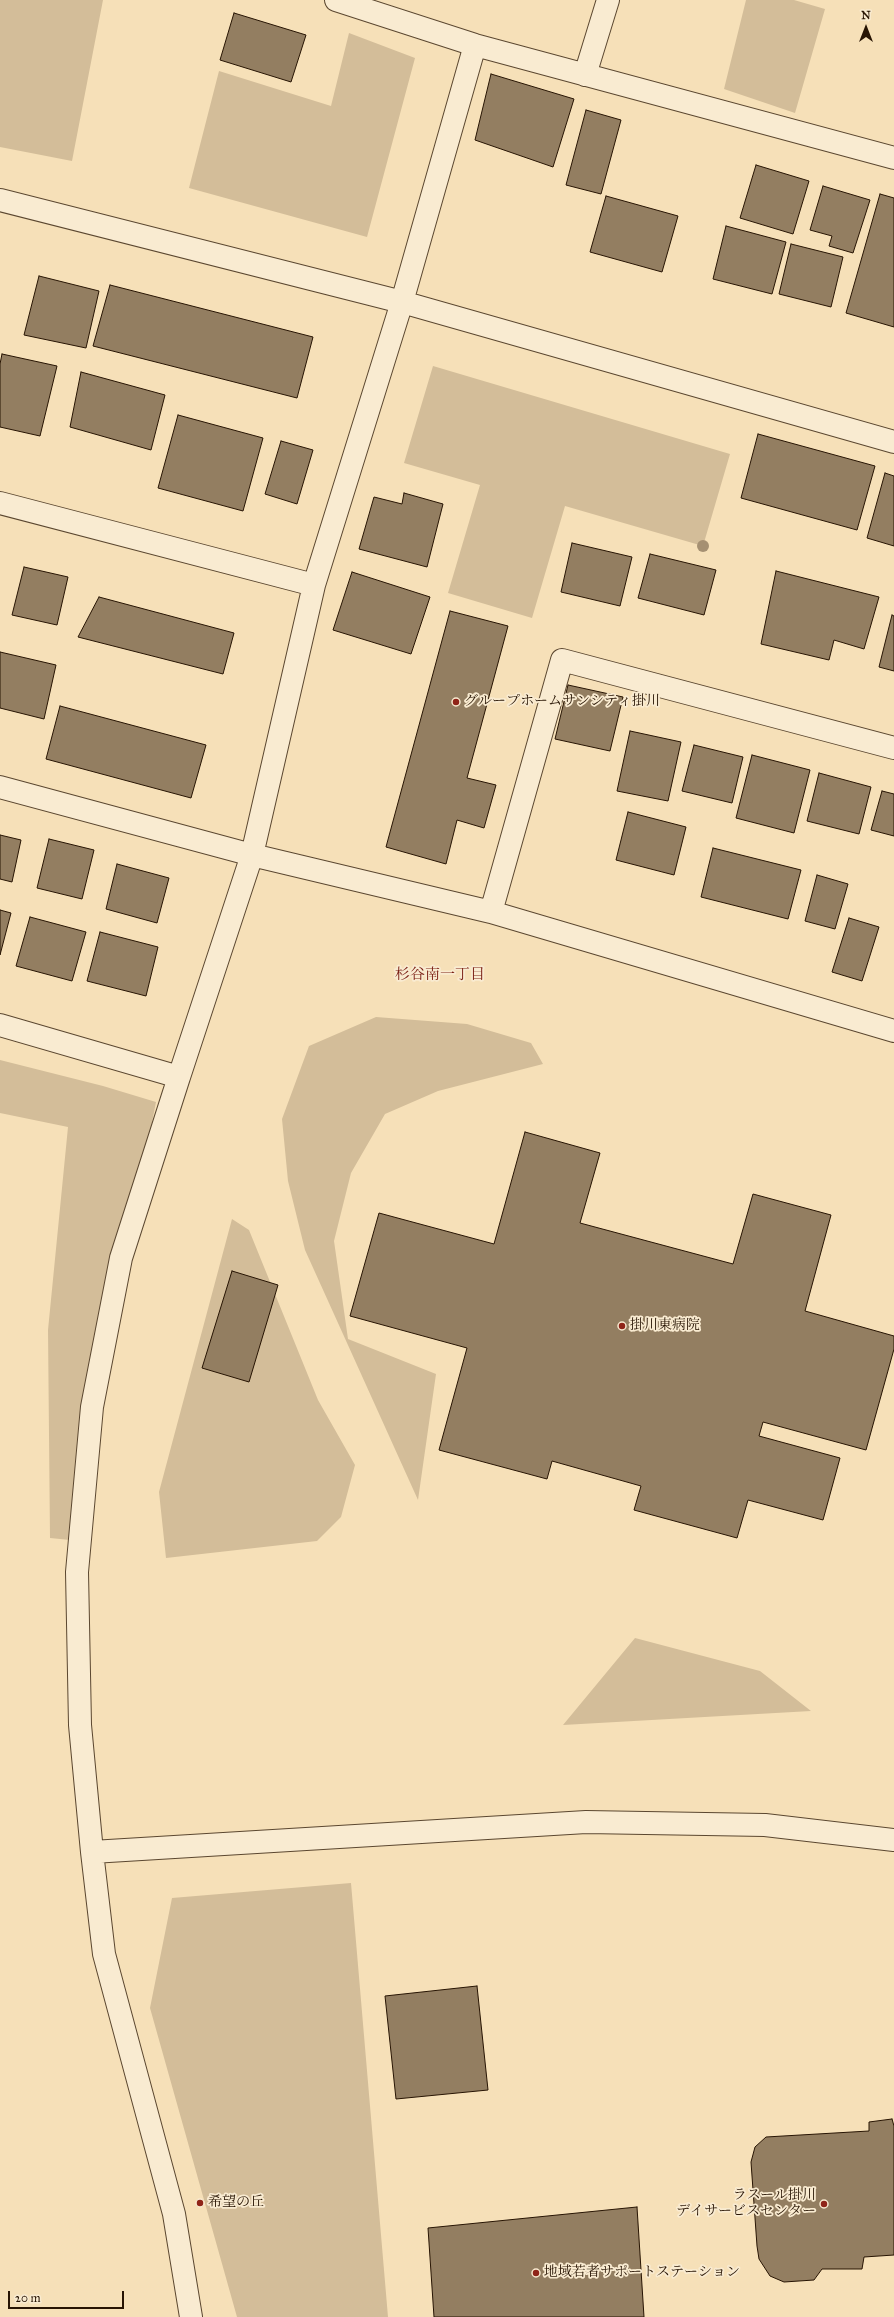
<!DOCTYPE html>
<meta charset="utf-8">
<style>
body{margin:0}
#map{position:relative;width:894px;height:2317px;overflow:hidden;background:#f6e0b8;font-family:"IM FELL Great Primer",serif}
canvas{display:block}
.north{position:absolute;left:846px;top:8px;width:40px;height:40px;-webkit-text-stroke:3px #f9ebd1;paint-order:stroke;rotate:0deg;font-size:11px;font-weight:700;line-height:16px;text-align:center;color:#271403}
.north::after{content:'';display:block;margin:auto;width:14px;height:18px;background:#271403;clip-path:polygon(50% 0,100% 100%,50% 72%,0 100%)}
.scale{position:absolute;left:8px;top:2291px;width:116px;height:18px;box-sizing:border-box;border:2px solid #271403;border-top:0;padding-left:5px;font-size:12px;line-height:14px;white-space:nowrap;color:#271403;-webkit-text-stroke:3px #f9ebd1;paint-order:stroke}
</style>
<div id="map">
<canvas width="894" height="2317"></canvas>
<div class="north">N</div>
<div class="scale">20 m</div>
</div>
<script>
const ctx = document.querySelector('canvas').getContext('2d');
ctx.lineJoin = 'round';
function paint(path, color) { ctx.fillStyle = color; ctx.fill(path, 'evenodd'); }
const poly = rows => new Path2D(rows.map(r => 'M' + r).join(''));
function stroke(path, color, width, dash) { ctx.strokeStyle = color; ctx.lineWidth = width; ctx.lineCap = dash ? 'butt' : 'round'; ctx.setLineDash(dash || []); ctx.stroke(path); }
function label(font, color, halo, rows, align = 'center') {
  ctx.font = font + ' "IM FELL Great Primer","Noto Serif JP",serif'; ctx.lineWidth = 3.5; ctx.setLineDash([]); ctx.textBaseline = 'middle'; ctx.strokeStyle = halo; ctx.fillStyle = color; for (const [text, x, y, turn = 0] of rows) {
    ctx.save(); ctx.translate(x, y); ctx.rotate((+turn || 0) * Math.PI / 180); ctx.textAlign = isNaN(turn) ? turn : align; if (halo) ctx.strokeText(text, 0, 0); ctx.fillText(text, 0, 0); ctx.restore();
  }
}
paint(poly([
 [0,0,103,0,72,161,0,147],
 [746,0,794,0,825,9,795,113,724,89],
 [349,33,415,58,367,237,189,188,219,71,331,106],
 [433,366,730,454,703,546,565,506,532,618,448,593,480,485,404,463],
 [376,1017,467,1024,531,1043,543,1064,438,1091,385,1114,351,1173,334,1241,348,1339,436,1374,418,1500,305,1250,288,1181,282,1119,309,1046],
 [0,1060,103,1086,156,1102,70,1540,50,1538,48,1330,68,1127,0,1113],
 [232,1219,249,1230,318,1400,355,1465,341,1517,317,1541,166,1558,159,1492],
 [635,1638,760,1671,811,1711,563,1725],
 [351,1883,388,2317,237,2317,150,2008,172,1898]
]), '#d3bd99');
const building = poly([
 [234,13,306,35,291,82,220,60,234,13],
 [491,74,574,99,553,167,475,140,491,74],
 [586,110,621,120,601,194,566,185,586,110],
 [756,165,809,181,793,234,740,218,756,165],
 [823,186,870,200,853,253,829,246,832,236,810,230,823,186],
 [880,194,894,198,894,327,846,313,880,194],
 [606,196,678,216,662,272,590,252,606,196],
 [726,226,786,242,772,294,713,279,726,226],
 [791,244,843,257,831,307,779,294,791,244],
 [39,276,99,291,86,348,24,335,39,276],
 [110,285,313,337,297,398,93,346,110,285],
 [2,354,57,366,40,436,0,427,0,364,2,354],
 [81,372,165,395,151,450,70,427,81,372],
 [178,415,263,438,243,511,158,488,178,415],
 [758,434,875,466,857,530,741,498,758,434],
 [281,441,313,450,297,504,265,494,281,441],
 [885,473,894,476,894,546,867,538,885,473],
 [404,493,443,504,427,567,359,549,374,497,402,504,404,493],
 [572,543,632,557,620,606,561,592,572,543],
 [650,554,716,570,704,615,638,598,650,554],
 [24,567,68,577,57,625,12,615,24,567],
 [776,571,879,597,864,649,834,640,829,660,761,644,776,571],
 [352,572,430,597,411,654,333,630,352,572],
 [99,597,234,633,223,674,78,637,99,597],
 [450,611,508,626,467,778,496,785,484,828,457,820,446,864,386,847,450,611],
 [892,615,894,616,894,671,879,667,892,615],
 [0,652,56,665,44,719,0,708,0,652],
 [568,685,623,697,610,751,555,739,568,685],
 [60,706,206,745,191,798,46,759,60,706],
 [630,731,681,742,668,801,617,791,630,731],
 [694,745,743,757,732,803,682,791,694,745],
 [752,755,810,770,794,833,736,818,752,755],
 [819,773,871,787,859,834,807,821,819,773],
 [882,791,894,794,894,836,871,830,882,791],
 [628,812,686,827,674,875,616,860,628,812],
 [0,835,21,840,12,882,0,879,0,835],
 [49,839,94,850,82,899,37,888,49,839],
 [713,848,801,870,788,919,701,897,713,848],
 [117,864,169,878,157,923,106,909,117,864],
 [817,875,848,884,835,929,805,921,817,875],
 [0,910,11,913,0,955,0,910],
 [30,917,86,932,72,981,16,966,30,917],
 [849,918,879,927,862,981,832,972,849,918],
 [100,932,158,947,146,996,87,981,100,932],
 [525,1132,600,1153,580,1223,733,1264,753,1194,831,1215,805,1311,894,1336,894,1349,866,1450,763,1422,759,1436,840,1458,823,1520,748,1500,737,1538,634,1510,641,1486,552,1461,547,1479,439,1450,467,1348,350,1316,379,1213,494,1244,525,1132],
 [232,1271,278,1285,249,1382,202,1368,232,1271],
 [477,1986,488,2090,396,2099,385,1996,477,1986],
 [892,2119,894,2126,894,2255,864,2257,862,2269,822,2269,814,2280,784,2282,770,2276,759,2259,757,2246,751,2162,755,2147,766,2137,869,2131,869,2122,892,2119],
 [637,2207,644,2317,434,2317,428,2228,637,2207]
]);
paint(building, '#937e61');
stroke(building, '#271403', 1);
const minor = poly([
 [336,0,475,45,894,158],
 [585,75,608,0],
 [0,200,402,302,894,442],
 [0,503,314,585],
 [0,787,252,855,491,912,894,1031],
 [491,912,562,660,894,748],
 [0,1025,179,1077,252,855,314,585,402,302,475,45],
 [92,1852,80,1725,77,1572,92,1407,121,1258,179,1077],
 [191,2317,174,2214,104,1954,92,1852,586,1822,765,1825,894,1840]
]);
stroke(minor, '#5b4730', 24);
stroke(minor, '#f9ebd1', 22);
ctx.fillStyle = '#a59072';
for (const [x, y] of [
 [703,546]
]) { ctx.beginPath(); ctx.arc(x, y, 6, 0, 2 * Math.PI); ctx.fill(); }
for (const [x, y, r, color] of [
 [456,702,4,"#8f2418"],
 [622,1326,4,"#8f2418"],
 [200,2203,4,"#8f2418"],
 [824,2204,4,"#8f2418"],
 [536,2273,4,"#8f2418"]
]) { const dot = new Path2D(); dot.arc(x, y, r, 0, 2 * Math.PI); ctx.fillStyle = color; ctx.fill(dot); stroke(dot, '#f9ebd1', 1.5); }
label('14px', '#271403', '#f9ebd1', [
 ["グループホームサンシティ掛川",464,702],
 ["掛川東病院",630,1326],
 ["ラスール掛川",816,2196,"right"],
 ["デイサービスセンター",816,2212,"right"],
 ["希望の丘",208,2203],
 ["地域若者サポートステーション",544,2273]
], 'left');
label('15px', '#7a1f14', '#f9ebd1', [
 ["杉谷南一丁目",440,975]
]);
</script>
